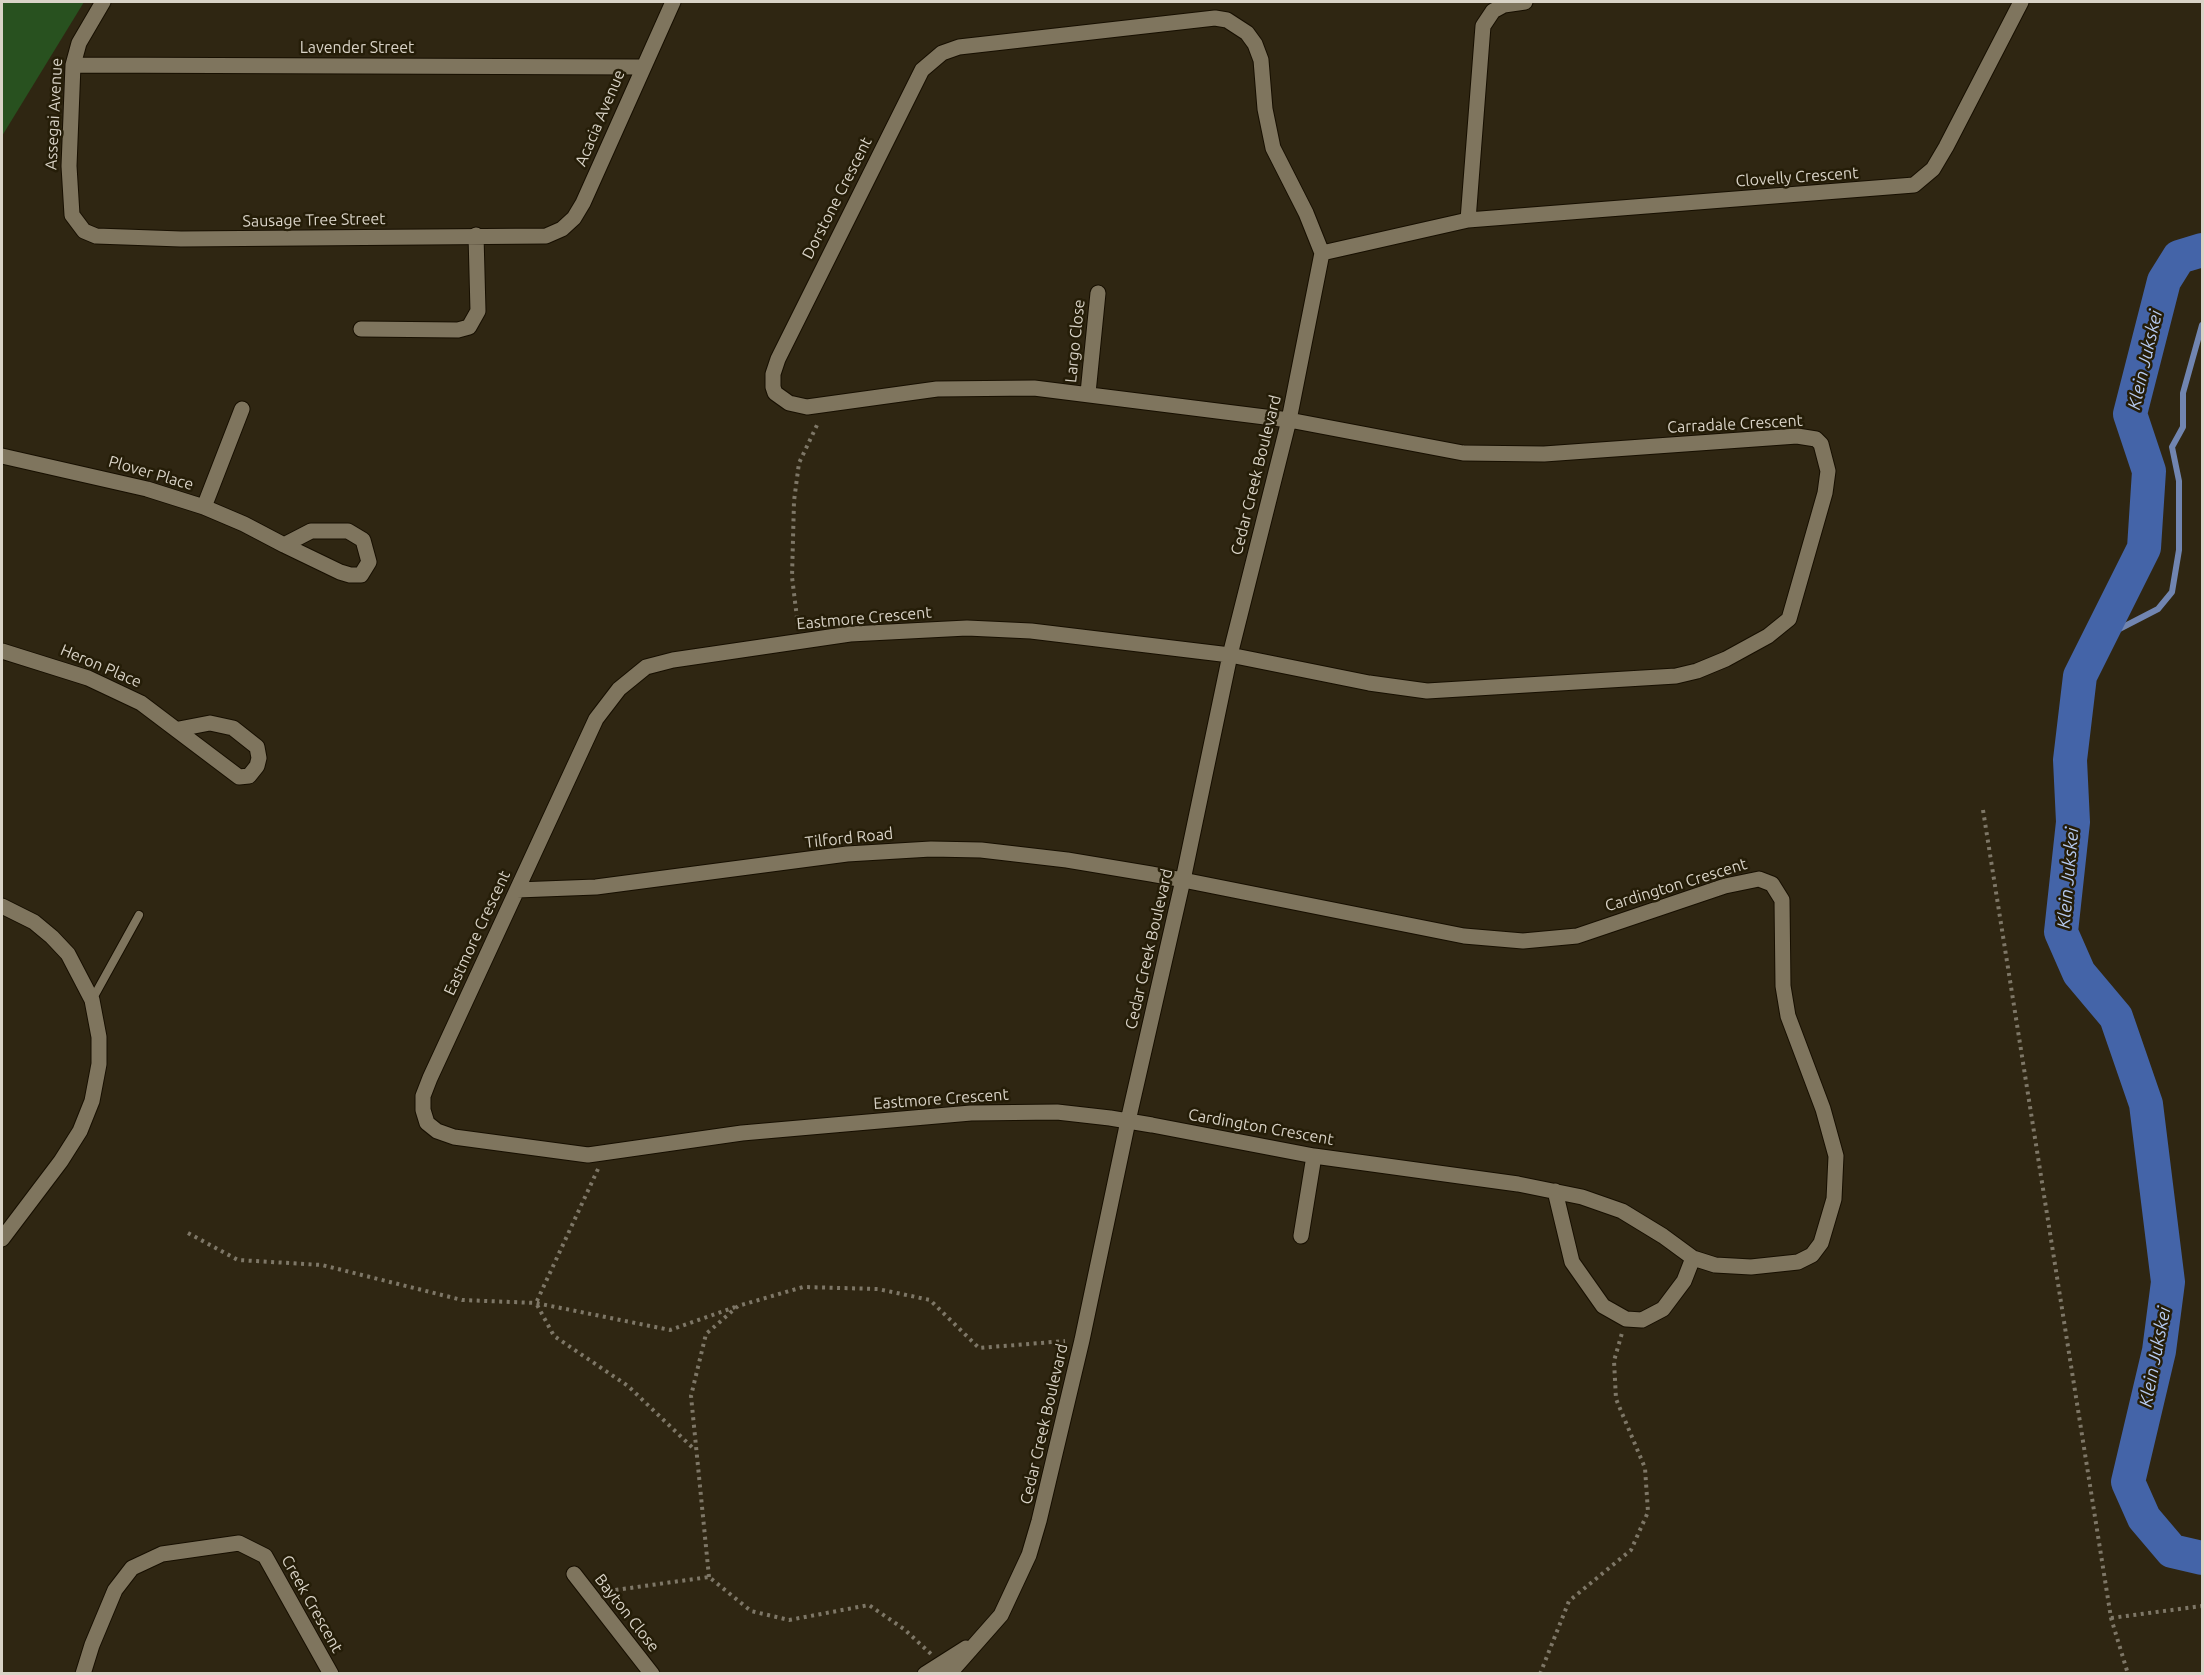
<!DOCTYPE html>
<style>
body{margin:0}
#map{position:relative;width:2204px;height:1675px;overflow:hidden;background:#2f2612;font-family:Ubuntu,sans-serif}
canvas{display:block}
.frame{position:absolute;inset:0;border:3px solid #d9d3c7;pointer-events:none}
</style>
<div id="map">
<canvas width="2204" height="1675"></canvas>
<div class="frame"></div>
</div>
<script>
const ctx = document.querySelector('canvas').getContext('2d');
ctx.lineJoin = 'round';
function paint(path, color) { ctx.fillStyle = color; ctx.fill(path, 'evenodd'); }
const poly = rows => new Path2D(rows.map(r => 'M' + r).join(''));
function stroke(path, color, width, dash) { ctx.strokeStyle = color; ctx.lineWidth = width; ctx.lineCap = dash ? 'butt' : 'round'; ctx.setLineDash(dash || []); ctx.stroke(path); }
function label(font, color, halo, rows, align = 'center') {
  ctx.font = font + ' Ubuntu,sans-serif'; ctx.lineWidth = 5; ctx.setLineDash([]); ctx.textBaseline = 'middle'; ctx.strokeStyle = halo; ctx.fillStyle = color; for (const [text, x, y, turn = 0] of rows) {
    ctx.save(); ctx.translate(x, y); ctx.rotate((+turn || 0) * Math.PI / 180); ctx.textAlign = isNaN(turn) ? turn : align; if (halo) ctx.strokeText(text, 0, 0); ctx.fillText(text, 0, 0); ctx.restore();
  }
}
paint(poly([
 [2,2,84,2,2,136]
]), '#28511f');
stroke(poly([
 [2098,640,2158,609,2172,592,2179,550,2179,481,2172,447,2183,427,2183,393,2202,325]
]), '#7185b1', 6);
stroke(poly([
 [2202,250,2179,257,2164,281,2130,414,2149,471,2144,548,2080,676,2070,760,2073,822,2061,932,2079,973,2116,1017,2146,1104,2168,1282,2159,1351,2128,1482,2144,1518,2172,1551,2202,1558]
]), '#4464a8', 34);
const service = poly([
 [92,1000,139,915]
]);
const minor = poly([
 [103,2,79,43,73,65,69,166,72,215,84,231,96,236,181,239,546,236,562,229,574,218,583,203,673,2],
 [73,65,642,67],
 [1468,220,1483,26,1493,11,1504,5,1525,2],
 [1322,253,1468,220,1914,185,1933,169,1946,147,2021,2],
 [361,329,458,330,469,327,478,311,476,235],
 [1088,393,1098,293],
 [2,456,147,489,204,507,244,524,284,545,340,572,350,575,361,575,369,562,363,540,348,531,311,531,284,545],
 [204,507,242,409],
 [2,651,88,678,141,703,239,777,249,776,257,766,259,758,257,747,233,728,210,723,179,729],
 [517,890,596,887,847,854,931,849,981,850,1067,860,1151,874,1183,880,1464,936,1523,941,1577,936,1725,886,1759,879,1772,884,1782,900,1783,986,1788,1016,1823,1109,1836,1156,1834,1199,1821,1243,1812,1255,1798,1262,1751,1267,1715,1265,1693,1258,1663,1236,1622,1211,1582,1197,1518,1184,1314,1156,1152,1125,1110,1118,1057,1112,971,1113,742,1133,588,1155,454,1137,437,1131,427,1123,423,1110,423,1096,430,1078,596,719,619,689,646,667,673,660,850,634,967,628,1031,631,1230,655,1369,683,1427,691,1676,676,1697,671,1726,659,1768,636,1789,619,1825,493,1828,471,1821,444,1816,439,1797,436,1544,454,1463,453,1289,420,1034,388,937,389,807,407,789,403,775,393,773,387,773,374,778,359,922,70,942,53,959,47,1215,18,1227,20,1247,33,1255,44,1261,60,1265,109,1273,148,1306,213,1322,253,1289,420,1230,655,1183,880,1128,1121,1082,1340,1039,1521,1029,1555,1001,1615,949,1674],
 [2,906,34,922,52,937,68,954,92,1000,99,1037,99,1064,92,1101,80,1131,61,1161,2,1239],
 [1555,1191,1572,1262,1603,1306,1626,1319,1642,1320,1663,1309,1684,1281,1693,1258],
 [1301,1236,1314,1156],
 [574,1574,652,1674],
 [83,1674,92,1645,115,1590,132,1568,162,1554,239,1543,265,1556,331,1674],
 [925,1674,966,1648]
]);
stroke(service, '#170f00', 10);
stroke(minor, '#170f00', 17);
stroke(poly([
 [798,626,792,577,794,501,799,463,818,423],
 [1983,810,2111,1618,2128,1674],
 [598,1169,536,1303,554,1336,628,1386,695,1450],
 [188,1233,238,1260,322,1265,462,1300,536,1303,670,1330,735,1307],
 [709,1577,691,1396,706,1334,738,1306,803,1287,878,1289,930,1300,979,1348,1065,1341],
 [608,1591,709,1577,751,1611,789,1620,869,1605,904,1629,931,1654],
 [2111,1618,2202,1606],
 [1540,1674,1569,1601,1631,1550,1648,1512,1645,1468,1616,1399,1614,1361,1622,1333]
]), '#7e7767', 4, [3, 4.5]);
stroke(service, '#7f755e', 8);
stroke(minor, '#7f755e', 15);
label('16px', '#d9d3c7', '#251d08', [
 ["Lavender Street",357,48],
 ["Assegai Avenue",54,114,-87],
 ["Acacia Avenue",600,118,-67],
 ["Clovelly Crescent",1797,177,-4],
 ["Dorstone Crescent",837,198,-63],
 ["Sausage Tree Street",314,220,-1],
 ["Largo Close",1075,341,-84],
 ["Carradale Crescent",1735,424,-3],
 ["Plover Place",151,473,16],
 ["Cedar Creek Boulevard",1256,475,-76],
 ["Eastmore Crescent",864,618,-5],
 ["Heron Place",101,666,23],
 ["Tilford Road",849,838,-6],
 ["Cardington Crescent",1676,885,-17],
 ["Eastmore Crescent",477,933,-65],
 ["Cedar Creek Boulevard",1149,949,-77],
 ["Eastmore Crescent",941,1099,-4],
 ["Cardington Crescent",1261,1127,10],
 ["Cedar Creek Boulevard",1044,1424,-77],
 ["Creek Crescent",312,1604,61],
 ["Bayton Close",627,1613,52]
]);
label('italic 18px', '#b6caf0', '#251d08', [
 ["Klein Jukskei",2145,360,-77],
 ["Klein Jukskei",2068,878,-85],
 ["Klein Jukskei",2155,1357,-79]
]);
</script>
